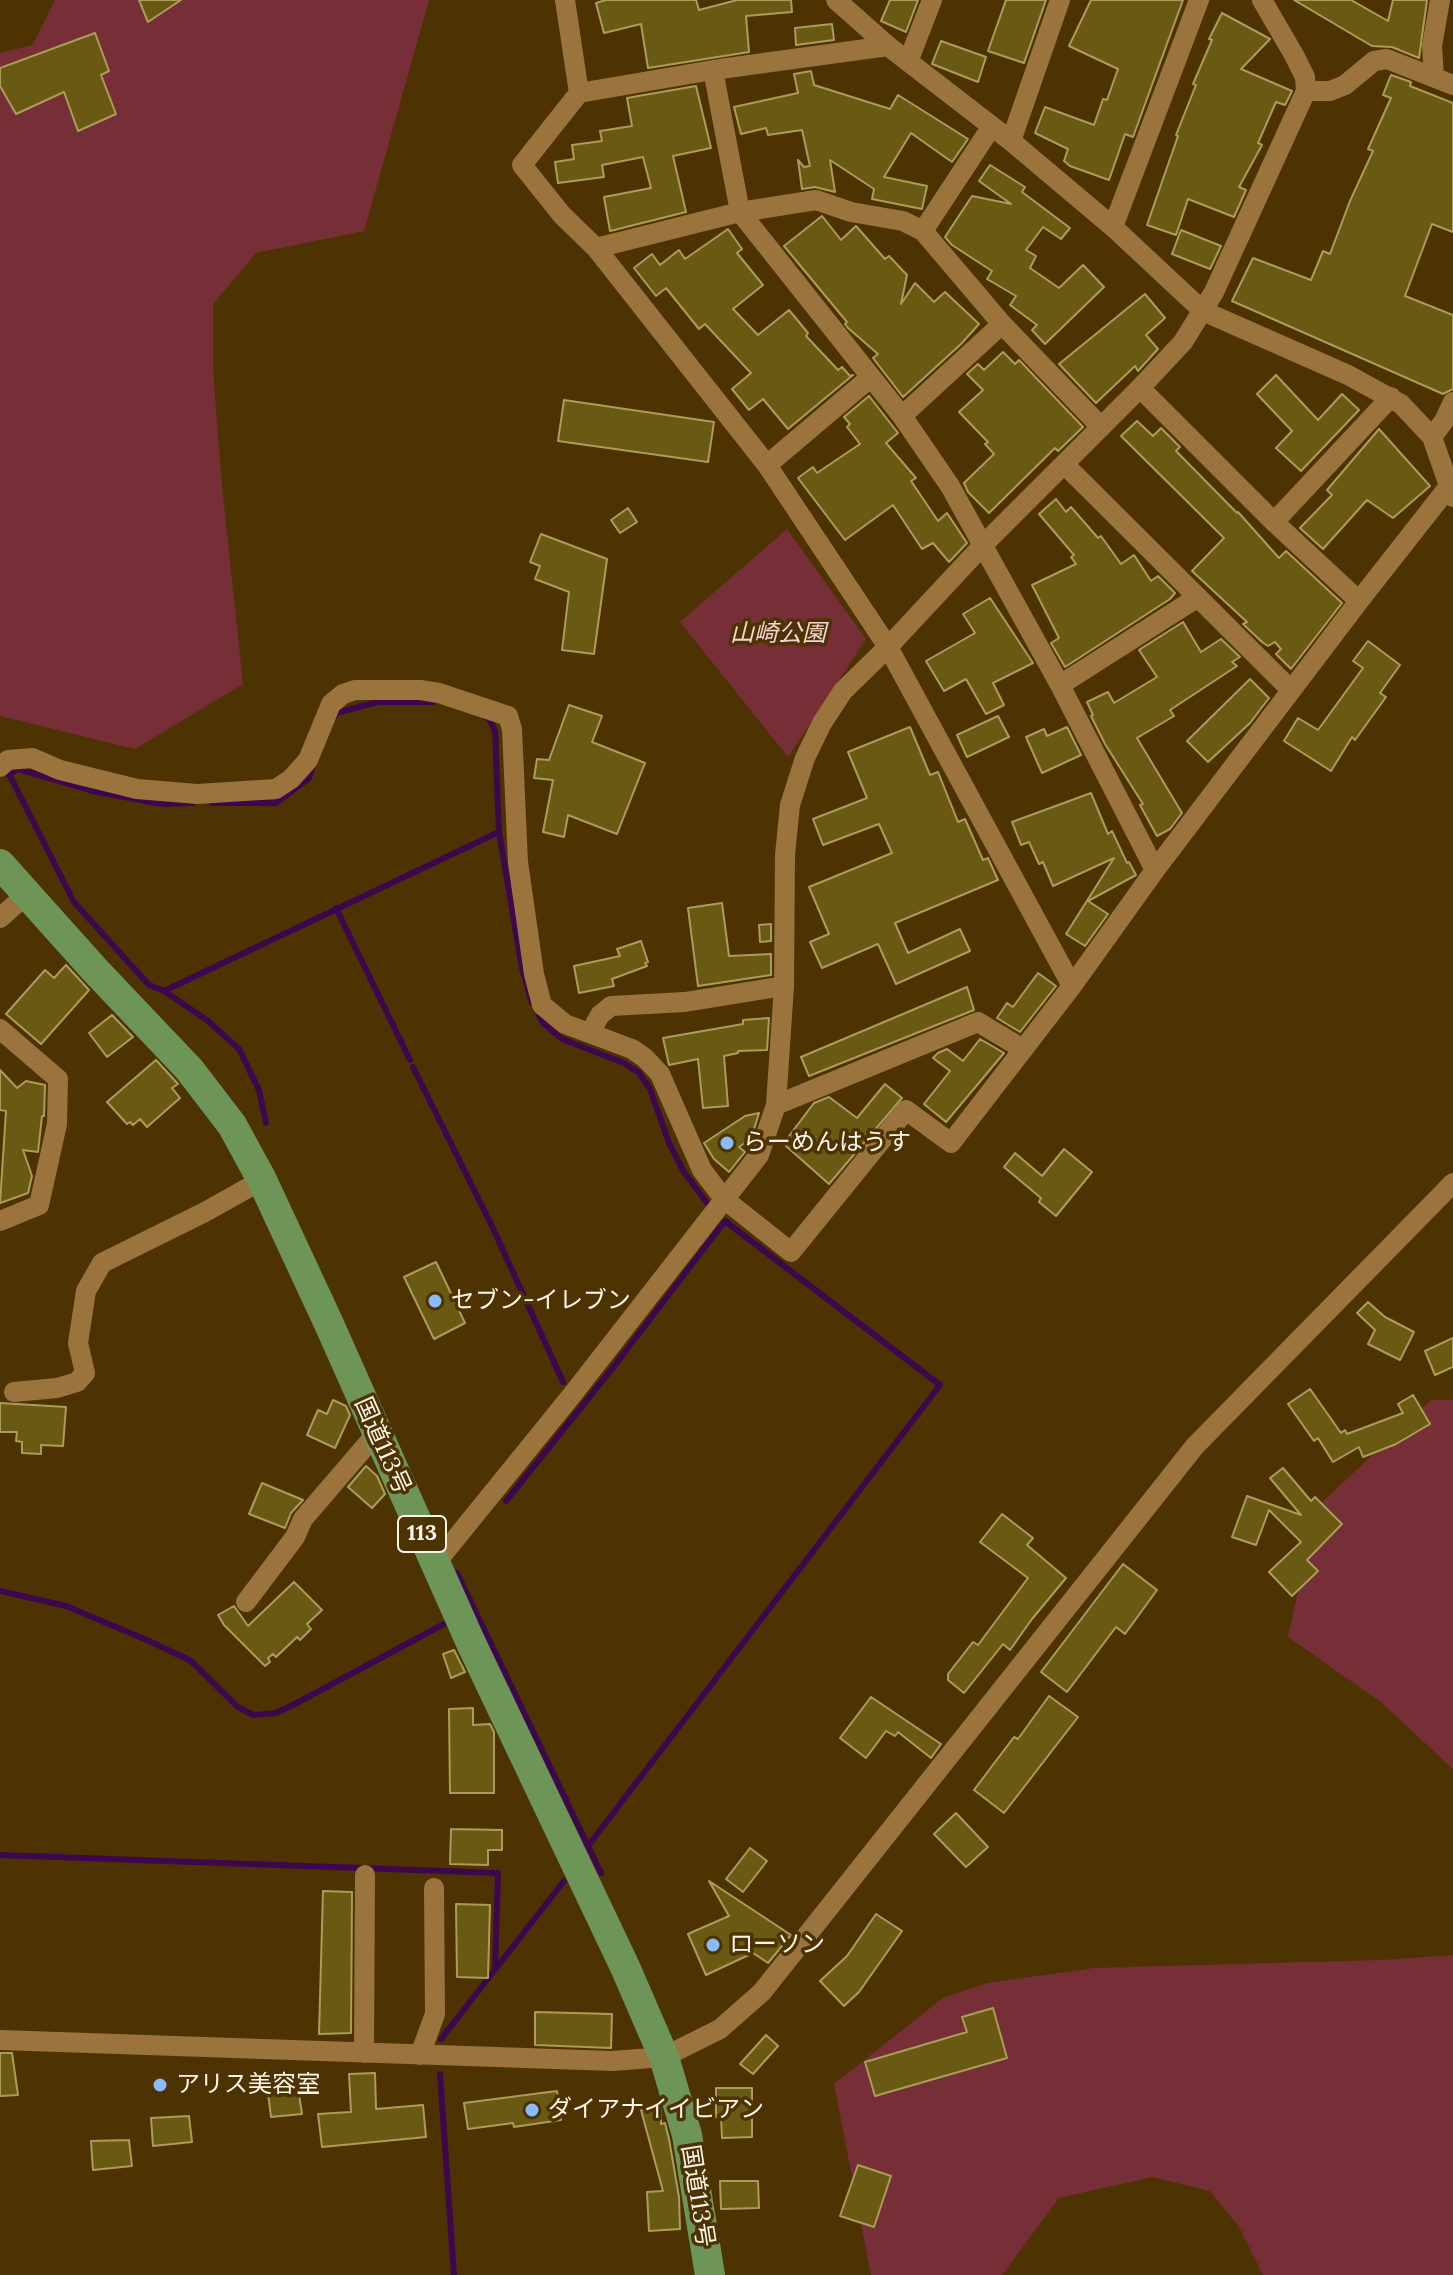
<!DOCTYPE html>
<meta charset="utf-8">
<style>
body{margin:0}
canvas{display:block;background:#4d3202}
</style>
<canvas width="1453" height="2275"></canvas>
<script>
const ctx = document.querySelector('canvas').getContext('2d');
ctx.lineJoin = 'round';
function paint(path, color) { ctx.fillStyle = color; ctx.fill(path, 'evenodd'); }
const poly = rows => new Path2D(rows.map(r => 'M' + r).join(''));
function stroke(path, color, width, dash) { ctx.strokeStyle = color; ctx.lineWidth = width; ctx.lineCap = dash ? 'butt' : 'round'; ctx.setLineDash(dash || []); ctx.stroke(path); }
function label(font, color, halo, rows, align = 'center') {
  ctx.font = font + ' Lora,"Noto Sans JP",serif'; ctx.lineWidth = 7; ctx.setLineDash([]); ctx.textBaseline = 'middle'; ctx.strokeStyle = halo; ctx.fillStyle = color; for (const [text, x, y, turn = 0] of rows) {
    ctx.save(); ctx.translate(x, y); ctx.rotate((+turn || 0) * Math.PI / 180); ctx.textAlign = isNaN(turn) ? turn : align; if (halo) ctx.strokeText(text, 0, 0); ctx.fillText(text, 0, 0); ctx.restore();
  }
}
paint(poly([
 [55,0,429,0,364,231,256,253,213,304,213,368,221,476,243,684,135,749,0,716,0,53,33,45],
 [787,529,866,639,788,757,680,622],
 [1431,1400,1453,1400,1453,1769,1381,1702,1288,1637,1316,1508],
 [1453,1955,1453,2275,1263,2275,1239,2227,1210,2191,1152,2177,1059,2198,1002,2275,871,2275,834,2084,943,1998,987,1983,1094,1968,1382,1960]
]), '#762f37');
stroke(poly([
 [335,716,336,713,378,702,433,702],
 [485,717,489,718,495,731,499,832,522,968,532,1003],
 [8,772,74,902,149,985,164,991,208,1021,239,1049,259,1090,266,1123],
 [9,775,18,769,97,792,162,804,193,803],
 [212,803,276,803,309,778,313,766],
 [336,908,410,1060],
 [164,991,499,832],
 [539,1016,544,1024,562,1039,624,1063,639,1073,650,1089,669,1143,684,1172,707,1203],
 [413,1067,491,1224,563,1382],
 [506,1501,615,1365,725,1221,940,1385,588,1846],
 [457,1573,601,1873],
 [0,1591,66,1606,149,1641,191,1661,238,1707,253,1715,276,1713,295,1704,444,1624],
 [0,1855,498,1873,495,1969],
 [441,2039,564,1881],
 [440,2074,454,2275]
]), '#3d074e', 6);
const building = poly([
 [139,0,181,0,148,22,139,0],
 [606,0,696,0,699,10,737,0,791,0,792,12,746,16,749,52,648,68,641,24,604,33,596,3,606,0],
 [890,0,918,0,906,32,881,21,890,0],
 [1006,0,1046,0,1024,63,988,51,1006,0],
 [1091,0,1183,0,1133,137,1125,134,1109,180,1070,166,1064,161,1068,149,1035,133,1045,107,1094,125,1103,99,1107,100,1118,69,1069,46,1091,0],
 [1294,0,1351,0,1388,21,1393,0,1427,0,1419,58,1392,47,1372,46,1294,0],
 [1222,13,1270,39,1241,69,1292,91,1285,105,1276,102,1258,143,1262,145,1239,187,1246,190,1234,217,1188,199,1176,235,1147,225,1178,136,1176,135,1196,85,1193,84,1212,40,1209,39,1222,13],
 [832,24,834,40,796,45,795,28,832,24],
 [95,33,109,71,101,75,116,114,78,131,64,92,16,114,0,86,0,68,95,33],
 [941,41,986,57,978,82,932,64,941,41],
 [811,71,814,85,890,109,898,95,968,139,952,162,911,133,884,177,927,186,922,209,872,199,874,189,830,160,835,192,815,187,802,189,798,160,804,167,810,166,802,130,768,135,766,128,741,134,734,107,798,93,794,74,811,71],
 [1391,75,1411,82,1410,86,1453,103,1453,232,1432,224,1405,296,1453,315,1453,389,1443,394,1232,301,1253,258,1311,280,1323,251,1330,254,1350,201,1373,151,1368,149,1391,98,1383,95,1391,75],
 [696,86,711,148,673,156,686,212,610,231,604,197,651,188,643,157,602,165,604,177,558,183,555,162,574,159,572,145,602,141,600,131,632,126,627,98,696,86],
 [990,165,1025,187,1022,192,1070,228,1061,239,1043,227,1026,250,1036,256,1030,268,1059,288,1083,265,1104,287,1045,344,1032,330,1037,325,1010,305,1016,296,987,279,992,271,952,245,945,237,972,196,1011,204,979,181,990,165],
 [822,216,841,240,856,226,885,259,889,256,907,275,901,304,915,283,934,302,945,292,979,324,961,344,903,397,873,358,878,354,848,328,845,324,847,322,784,246,822,216],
 [728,229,742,249,737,253,763,285,733,309,758,335,789,310,808,333,806,336,838,370,842,367,850,376,853,375,788,429,763,399,749,410,732,389,751,373,705,324,699,329,666,288,656,296,634,268,652,254,660,265,679,250,685,259,728,229],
 [1181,230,1221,246,1210,269,1172,254,1181,230],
 [1145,294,1165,318,1146,335,1158,349,1138,371,1135,366,1096,403,1059,364,1145,294],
 [1003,352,1015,364,1019,360,1083,427,1058,451,1055,448,989,513,968,492,964,483,994,454,985,444,988,442,959,412,983,390,967,374,978,364,984,370,1003,352],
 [1276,375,1318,420,1342,394,1359,410,1301,471,1276,448,1292,431,1257,394,1276,375],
 [869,396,898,433,886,443,916,478,911,481,938,521,947,513,967,543,949,562,933,543,922,549,893,505,845,540,798,478,813,467,817,473,860,444,847,427,850,424,844,417,869,396],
 [564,400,714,422,708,462,558,441,564,400],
 [1137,421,1153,436,1161,428,1180,447,1176,451,1237,513,1238,512,1279,558,1286,551,1342,603,1291,669,1276,654,1281,649,1275,642,1268,646,1262,642,1243,624,1247,622,1192,571,1224,538,1121,436,1137,421],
 [1379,429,1430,486,1393,518,1367,500,1323,549,1300,528,1332,495,1327,490,1379,429],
 [1056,499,1066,512,1071,507,1098,538,1101,536,1121,564,1134,555,1151,581,1158,576,1175,593,1170,599,1065,667,1051,643,1059,638,1032,585,1076,564,1071,557,1074,555,1039,514,1056,499],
 [628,508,637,522,620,533,611,520,628,508],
 [541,534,607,559,594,654,562,650,569,592,535,579,540,566,530,562,541,534],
 [990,598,1033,663,993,683,1004,705,986,714,966,679,944,691,926,661,975,633,963,614,990,598],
 [1183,622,1201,652,1221,639,1240,657,1232,662,1237,666,1170,710,1174,716,1137,738,1182,813,1170,829,1157,836,1140,805,1143,804,1105,744,1091,716,1093,715,1087,702,1108,692,1114,703,1157,677,1139,650,1183,622],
 [1368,641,1400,665,1380,693,1386,697,1355,740,1352,737,1331,771,1284,741,1298,718,1318,730,1363,668,1353,661,1368,641],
 [1250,679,1269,698,1250,723,1208,762,1187,741,1250,679],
 [569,705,602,716,592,742,645,763,617,834,568,815,564,837,543,832,553,780,534,778,537,759,549,760,569,705],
 [998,716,1009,737,967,757,957,735,998,716],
 [910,727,930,775,938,772,958,822,965,819,983,860,988,858,998,880,895,923,908,953,960,929,970,951,896,984,878,944,822,968,810,942,829,934,809,887,892,853,879,824,823,845,813,819,867,798,848,752,910,727],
 [1067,727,1081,755,1042,773,1026,737,1044,729,1047,736,1067,727],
 [1091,793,1108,834,1112,831,1127,863,1129,862,1136,875,1088,901,1108,914,1085,946,1066,934,1114,858,1053,886,1043,862,1039,864,1029,842,1021,845,1012,822,1091,793],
 [722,903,729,956,771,954,771,975,698,986,688,908,722,903],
 [771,924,771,941,760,942,759,925,771,924],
 [641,941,648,962,645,963,647,966,612,979,614,986,579,993,574,966,620,956,617,949,641,941],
 [66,965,89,990,41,1044,6,1014,45,970,54,978,66,965],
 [1038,973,1056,986,1020,1032,997,1018,1007,1003,1013,1007,1038,973],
 [967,987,974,1010,809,1076,801,1057,967,987],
 [112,1015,133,1037,107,1057,89,1033,112,1015],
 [769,1018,767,1050,738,1051,738,1053,724,1056,728,1106,703,1108,698,1059,669,1065,663,1038,743,1024,743,1020,769,1018],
 [980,1039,1004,1053,946,1122,924,1104,950,1071,933,1058,938,1053,947,1049,963,1061,980,1039],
 [156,1060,178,1084,172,1088,180,1098,147,1127,140,1119,133,1125,130,1122,127,1124,107,1102,156,1060],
 [0,1070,17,1088,26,1081,45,1085,44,1116,42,1116,38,1152,23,1150,32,1176,28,1193,0,1203,6,1111,0,1110,0,1070],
 [885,1084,902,1098,829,1184,786,1146,786,1140,814,1103,829,1097,857,1118,885,1084],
 [759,1113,751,1139,739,1147,745,1152,729,1172,714,1159,704,1143,745,1116,759,1113],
 [1064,1149,1092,1172,1056,1216,1039,1202,1041,1198,1004,1167,1015,1153,1042,1176,1064,1149],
 [436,1262,465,1323,434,1339,404,1277,436,1262],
 [1368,1302,1385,1317,1414,1332,1400,1360,1368,1344,1375,1330,1357,1313,1368,1302],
 [1453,1338,1453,1367,1435,1375,1425,1351,1453,1338],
 [1310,1389,1341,1433,1345,1430,1347,1434,1403,1413,1398,1404,1413,1395,1430,1424,1396,1444,1363,1457,1359,1447,1333,1462,1318,1438,1314,1441,1288,1404,1310,1389],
 [333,1400,346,1406,350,1415,335,1448,307,1435,318,1410,327,1414,333,1400],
 [0,1403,66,1407,63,1446,41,1445,41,1454,22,1453,22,1442,16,1441,17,1432,0,1432,0,1403],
 [366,1466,377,1476,385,1494,372,1508,348,1487,366,1466],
 [1283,1468,1311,1501,1315,1497,1342,1524,1307,1560,1318,1571,1292,1596,1269,1572,1301,1542,1269,1510,1256,1545,1232,1537,1247,1496,1301,1515,1270,1478,1283,1468],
 [262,1483,303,1500,291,1513,285,1528,249,1514,262,1483],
 [1002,1514,1033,1538,1027,1545,1066,1578,1032,1619,1010,1650,1003,1644,964,1693,948,1680,948,1674,973,1642,978,1645,1028,1578,980,1542,1002,1514],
 [1123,1564,1157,1590,1125,1634,1116,1627,1067,1692,1041,1672,1123,1564],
 [294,1582,322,1610,307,1624,311,1629,300,1640,297,1637,276,1657,273,1654,268,1658,270,1662,265,1666,224,1625,218,1615,234,1606,248,1626,294,1582],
 [454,1650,465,1672,451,1678,443,1654,454,1650],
 [1049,1696,1078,1717,1004,1813,974,1790,1014,1737,1018,1739,1049,1696],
 [871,1697,941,1744,931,1758,898,1732,895,1736,886,1731,866,1758,840,1738,871,1697],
 [473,1708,473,1725,490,1724,494,1732,494,1793,450,1793,449,1709,473,1708],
 [956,1813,988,1847,966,1867,934,1834,956,1813],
 [451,1829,502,1830,502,1850,488,1850,488,1865,450,1864,451,1829],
 [750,1848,767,1861,743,1892,726,1879,750,1848],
 [709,1881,791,1935,768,1963,753,1953,706,1975,688,1934,729,1916,709,1881],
 [323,1891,352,1892,351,2033,319,2034,323,1891],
 [456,1904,490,1905,488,1978,457,1977,456,1904],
 [876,1914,902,1931,859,1992,844,2006,820,1981,847,1956,876,1914],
 [993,2008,1007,2058,875,2096,865,2062,967,2032,962,2017,993,2008],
 [535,2012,612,2014,611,2048,535,2045,535,2012],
 [766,2035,778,2046,753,2074,740,2064,766,2035],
 [0,2053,12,2053,18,2095,0,2096,0,2053],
 [375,2073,376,2109,423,2105,426,2137,322,2147,318,2114,351,2112,349,2074,375,2073],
 [297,2081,302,2114,271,2117,267,2085,297,2081],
 [716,2088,752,2088,752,2137,722,2138,721,2117,716,2117,716,2088],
 [557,2091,561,2120,514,2127,513,2123,468,2129,464,2103,557,2091],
 [641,2110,661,2110,661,2124,665,2123,669,2139,679,2197,680,2229,649,2231,647,2192,663,2191,641,2110],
 [189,2116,192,2142,153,2146,151,2118,189,2116],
 [129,2140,132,2166,93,2170,91,2141,129,2140],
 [858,2165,891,2176,874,2227,840,2216,858,2165],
 [720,2181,758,2181,759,2208,721,2209,720,2181]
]);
paint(building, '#695913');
stroke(building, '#ac9c5a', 2);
stroke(poly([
 [565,0,579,93],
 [836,0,888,46,1011,141,1113,227,1203,311,1348,375,1401,404,1432,437,1453,497],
 [888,46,713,70,579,93,522,165,562,215,596,248,767,465,888,647,1072,986],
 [908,62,932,0],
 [713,70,740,212,902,416,950,486,1060,685,1155,870],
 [1434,77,1432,46,1440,0],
 [1306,91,1330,91,1345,85,1374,61,1387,59,1453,85],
 [1011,141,1060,0],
 [1113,227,1199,0],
 [923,231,992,126],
 [596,248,740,212,816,200,851,212,903,221,923,231,1002,324,1101,427],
 [1140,388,1274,522,1391,397],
 [902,416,1002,324],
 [1432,437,1444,421,1453,402],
 [1064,464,1291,690],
 [767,465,871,377],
 [1274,522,1359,601],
 [1060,685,1198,597],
 [0,767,8,760,32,758,60,770,137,789,197,794,276,789,291,779,308,760,331,704,343,694,355,690,420,690,439,693,508,716,512,729,518,862,534,974,542,1005,565,1024,632,1049,645,1058,660,1074,702,1170,724,1199,791,1252,906,1110,951,1143,1072,986,1155,870,1359,601,1450,485],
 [0,918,28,893],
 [0,1029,58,1079,57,1124,39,1205,0,1221],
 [590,1033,600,1015,611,1006,685,1002,784,986],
 [776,1105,978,1022,1023,1049],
 [14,1392,57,1388,77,1382,85,1373,78,1343,86,1291,102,1263,205,1212,262,1180],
 [435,1564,572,1395,759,1155,776,1105,784,986,785,855,790,805,805,758,822,723,843,691,888,647,984,544,1140,388,1183,342,1214,292,1306,91,1305,77,1294,55,1262,0],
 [246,1602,295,1537,303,1519,376,1434],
 [0,2040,613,2061,664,2057,720,2029,762,1992,1195,1446,1453,1183],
 [364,2053,365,1875],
 [420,2055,435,2014,434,1888]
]), '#9a743c', 20);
stroke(poly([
 [0,864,94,969,189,1069,232,1125,262,1180,329,1324,471,1643,625,1967,664,2057,687,2135,710,2275]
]), '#6d9558', 30);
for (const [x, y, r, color] of [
 [727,1143,8,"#89bafc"],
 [435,1301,8,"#89bafc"],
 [713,1945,8,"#89bafc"],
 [160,2085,8,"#89bafc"],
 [532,2110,8,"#89bafc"]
]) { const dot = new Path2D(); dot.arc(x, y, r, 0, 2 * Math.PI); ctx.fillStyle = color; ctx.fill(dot); stroke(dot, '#4d3202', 3); }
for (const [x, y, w] of [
 [422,1534,48]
]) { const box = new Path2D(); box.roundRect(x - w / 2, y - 18, w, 36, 6); ctx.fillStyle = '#4d3202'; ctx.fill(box); stroke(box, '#fcf4e8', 2); }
label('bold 22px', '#fcf4e8', null, [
 ["113",422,1534]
]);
label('italic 24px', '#f1d5d6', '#4d3202', [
 ["山崎公園",778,634]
]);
label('24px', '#fcf4e8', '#4d3202', [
 ["らーめんはうす",743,1143],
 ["セブン-イレブン",451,1301],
 ["ローソン",729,1945],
 ["アリス美容室",176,2085],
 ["ダイアナイイビアン",548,2110]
], 'left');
label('24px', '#fcf4e8', '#4d3202', [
 ["国道113号",382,1446,66],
 ["国道113号",697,2196,81]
]);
</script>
